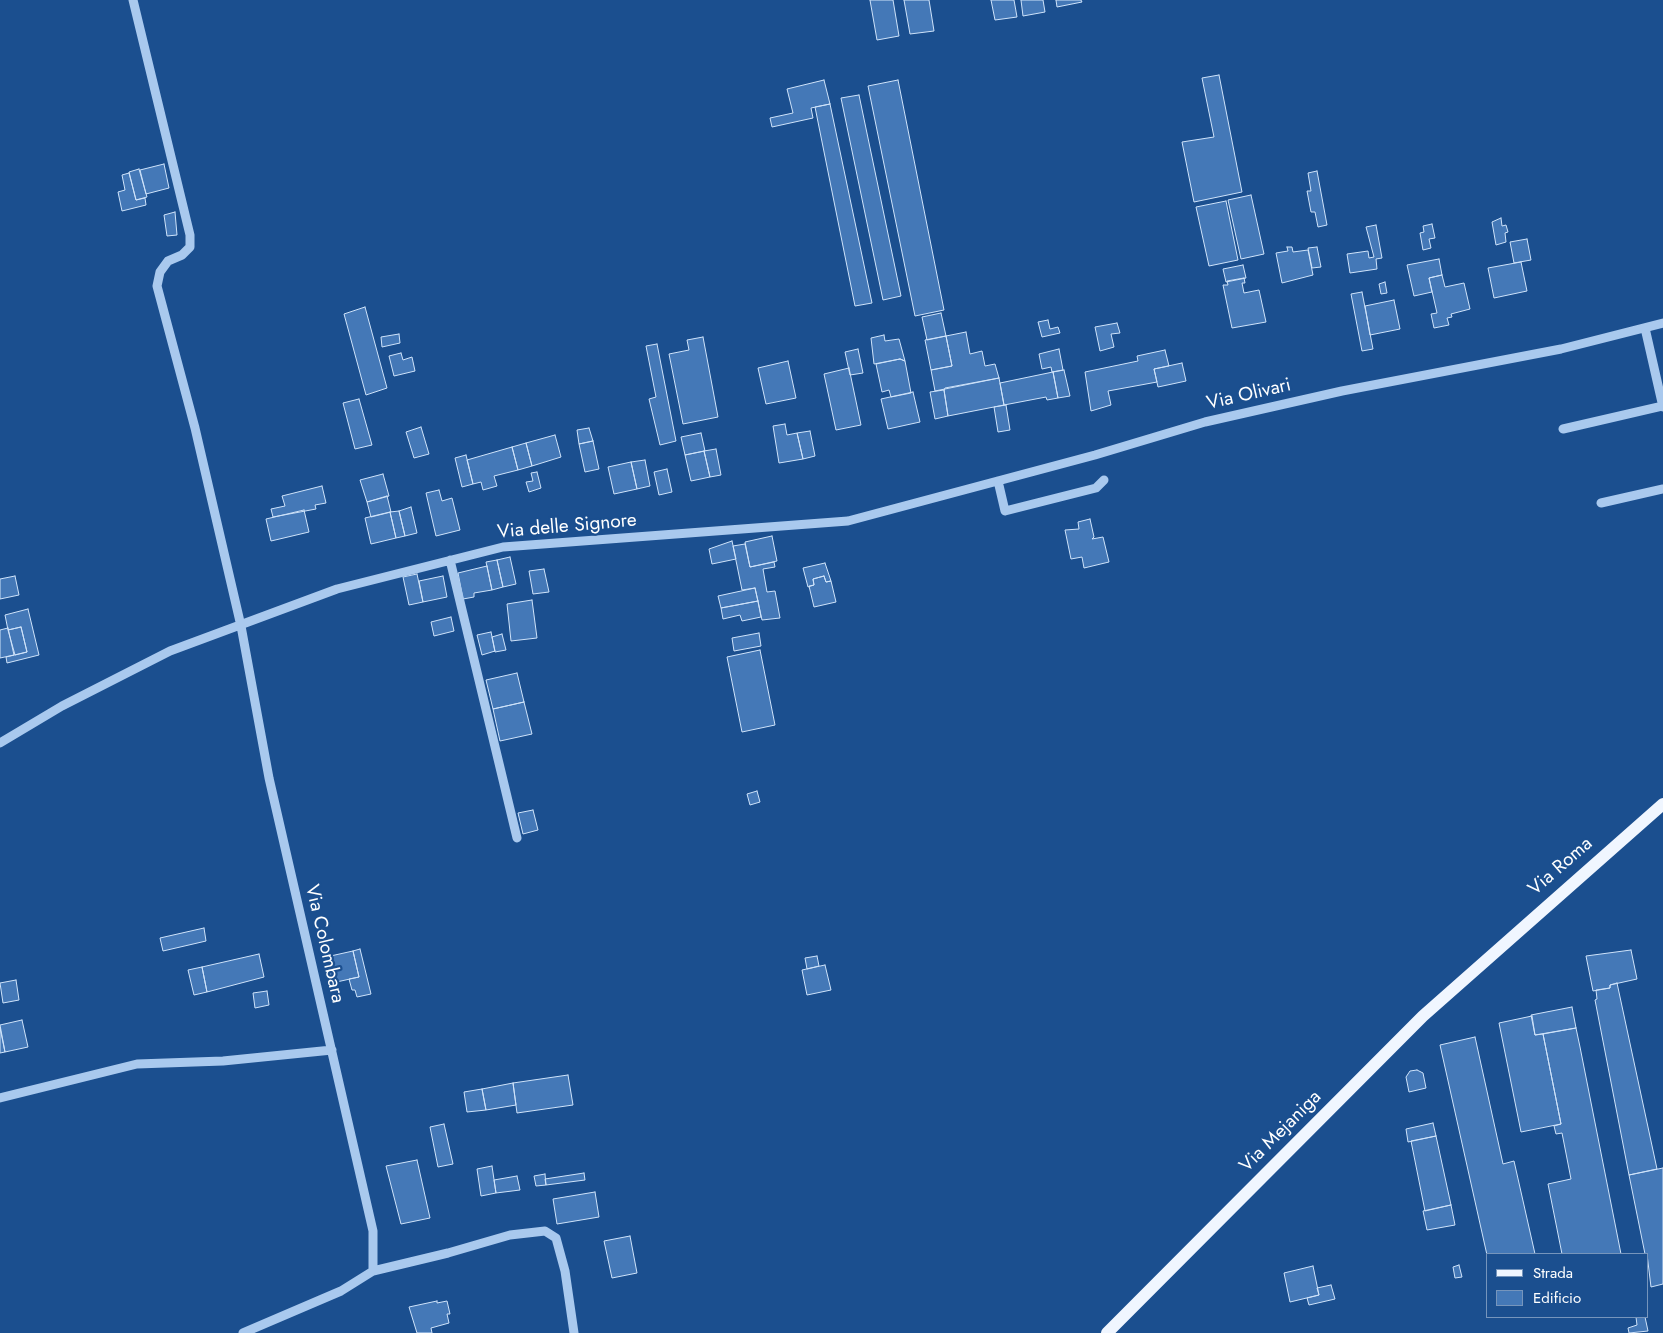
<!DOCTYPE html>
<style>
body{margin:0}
#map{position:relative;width:1663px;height:1333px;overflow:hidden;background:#1b4f8f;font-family:Jost,sans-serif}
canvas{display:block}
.legend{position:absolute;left:1486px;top:1253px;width:162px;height:65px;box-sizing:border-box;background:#1b4f8f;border:1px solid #7695bc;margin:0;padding:6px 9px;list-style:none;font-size:15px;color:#fff}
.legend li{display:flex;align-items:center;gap:10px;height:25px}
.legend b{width:25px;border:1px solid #7695bc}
</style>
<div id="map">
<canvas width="1663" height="1333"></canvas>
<ul class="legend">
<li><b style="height:6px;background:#f0f6ff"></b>Strada</li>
<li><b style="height:14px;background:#4478b7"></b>Edificio</li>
</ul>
</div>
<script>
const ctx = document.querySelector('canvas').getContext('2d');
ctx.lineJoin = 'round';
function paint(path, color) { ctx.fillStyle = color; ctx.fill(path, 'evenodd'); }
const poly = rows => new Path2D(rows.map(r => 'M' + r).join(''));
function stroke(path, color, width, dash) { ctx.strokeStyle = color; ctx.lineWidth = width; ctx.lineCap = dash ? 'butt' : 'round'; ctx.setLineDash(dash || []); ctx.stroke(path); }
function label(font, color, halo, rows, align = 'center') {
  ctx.font = font + ' Jost,sans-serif'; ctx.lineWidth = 4.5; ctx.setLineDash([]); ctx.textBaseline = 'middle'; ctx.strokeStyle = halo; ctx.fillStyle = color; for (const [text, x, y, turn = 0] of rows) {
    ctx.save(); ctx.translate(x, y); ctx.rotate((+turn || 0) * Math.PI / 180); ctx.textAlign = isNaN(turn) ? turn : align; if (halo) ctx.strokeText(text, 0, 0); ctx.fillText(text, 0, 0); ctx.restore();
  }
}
const building = poly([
 [870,0,893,0,899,36,877,40,870,0],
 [904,0,929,0,934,31,910,34,904,0],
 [991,0,1014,0,1017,17,995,20,991,0],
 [1021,0,1043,0,1045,12,1023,16,1021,0],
 [1056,0,1081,0,1082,2,1057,7,1056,0],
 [1219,75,1242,192,1194,202,1182,142,1214,137,1202,78,1219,75],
 [824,80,830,104,811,108,813,118,772,127,770,118,793,113,787,89,824,80],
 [898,80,944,310,915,316,868,86,898,80],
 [859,95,901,296,883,300,841,98,859,95],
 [830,104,872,303,855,306,815,107,830,104],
 [164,164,169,188,146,194,140,170,164,164],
 [139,169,147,197,136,200,129,172,139,169],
 [1317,171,1327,225,1318,227,1315,212,1311,212,1307,191,1311,191,1308,173,1317,171],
 [129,173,136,200,145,198,146,205,122,211,118,192,125,190,122,175,129,173],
 [1251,195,1264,254,1241,259,1228,200,1251,195],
 [1226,201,1238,260,1209,266,1196,207,1226,201],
 [175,212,177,235,167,236,164,215,175,212],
 [1501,218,1502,226,1506,225,1508,232,1505,233,1506,242,1496,245,1492,222,1501,218],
 [1432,224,1435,238,1429,239,1431,248,1423,250,1420,233,1424,232,1423,226,1432,224],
 [1376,225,1382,258,1376,259,1377,269,1350,273,1347,254,1368,251,1369,258,1374,257,1366,227,1376,225],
 [1527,239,1531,260,1514,263,1510,242,1527,239],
 [1287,247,1292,247,1293,252,1308,250,1313,275,1282,283,1276,253,1288,251,1287,247],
 [1317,247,1321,267,1312,268,1308,248,1317,247],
 [1439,259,1442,275,1429,278,1432,292,1414,296,1407,265,1439,259],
 [1521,262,1527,291,1494,298,1488,268,1521,262],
 [1243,265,1246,278,1226,282,1223,269,1243,265],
 [1442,275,1445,287,1464,283,1470,309,1451,314,1452,317,1447,318,1449,325,1434,328,1431,314,1437,313,1429,278,1442,275],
 [1244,278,1245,283,1242,283,1244,293,1259,290,1266,322,1232,328,1223,285,1228,285,1227,281,1244,278],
 [1385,282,1387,293,1381,294,1379,284,1385,282],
 [1362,292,1373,349,1362,351,1351,294,1362,292],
 [1394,300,1400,329,1370,335,1365,306,1394,300],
 [365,307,387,388,366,395,344,314,365,307],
 [941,313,946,336,927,340,922,317,941,313],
 [1048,320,1050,329,1058,327,1060,333,1042,337,1038,322,1048,320],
 [1117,323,1120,333,1111,334,1114,347,1100,351,1095,327,1117,323],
 [966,332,970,354,982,351,985,366,995,364,999,378,935,391,931,370,952,366,946,336,966,332],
 [399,334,400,343,382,347,381,337,399,334],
 [884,335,885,341,899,339,905,361,900,359,874,364,871,338,884,335],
 [946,336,952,366,931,370,925,340,946,336],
 [703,337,718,417,683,424,669,354,689,350,687,340,703,337],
 [657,344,676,441,660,445,649,399,656,397,646,346,657,344],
 [858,349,863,373,850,375,845,352,858,349],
 [1059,349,1063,370,1052,372,1051,367,1042,369,1039,354,1059,349],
 [1165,350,1169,366,1154,369,1157,382,1108,391,1111,405,1091,411,1085,372,1138,361,1137,356,1165,350],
 [401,353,403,360,412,357,415,371,394,376,389,356,401,353],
 [900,359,905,361,911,393,891,397,889,390,882,392,876,364,900,359],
 [788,361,796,398,766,404,758,368,788,361],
 [1182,363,1186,381,1158,387,1154,369,1182,363],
 [849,368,861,425,836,430,824,374,849,368],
 [1064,370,1070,396,1058,398,1053,372,1064,370],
 [1053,372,1058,398,1047,400,1046,397,1004,405,1000,383,1053,372],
 [999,378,1004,405,948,416,944,390,945,388,999,378],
 [944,390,948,416,935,419,930,392,944,390],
 [913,392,920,422,888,429,881,399,913,392],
 [359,399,372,445,355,449,343,403,359,399],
 [1006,405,1010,430,998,432,994,407,1006,405],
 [785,424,787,435,797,433,803,459,779,463,773,426,785,424],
 [421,427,429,454,414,458,406,432,421,427],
 [589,428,593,441,579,444,577,430,589,428],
 [810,431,815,456,803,459,797,433,810,431],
 [701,433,705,451,685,455,681,437,701,433],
 [555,435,561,457,532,466,526,443,555,435],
 [593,441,599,469,585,472,579,444,593,441],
 [526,443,532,466,518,470,512,447,526,443],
 [512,447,518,470,494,476,497,486,483,490,481,482,473,484,467,460,512,447],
 [716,449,721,475,710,477,704,451,716,449],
 [704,451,710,477,691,481,685,455,704,451],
 [466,455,473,484,462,487,455,458,466,455],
 [645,460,650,486,637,489,631,462,645,460],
 [631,462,637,489,614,494,608,467,631,462],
 [667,469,672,492,659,495,654,472,667,469],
 [537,472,541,488,529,492,526,482,533,481,531,473,537,472],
 [383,474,389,496,367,502,360,480,383,474],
 [322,486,326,503,315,505,316,509,273,517,271,509,285,506,282,496,322,486],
 [439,490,442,501,452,498,460,530,436,536,426,493,439,490],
 [387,496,391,512,371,517,367,502,387,496],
 [411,507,417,533,405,536,399,511,411,507],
 [304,510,309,532,271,541,266,519,304,510],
 [399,511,405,536,396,538,390,512,399,511],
 [390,512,396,538,371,544,365,518,390,512],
 [1090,519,1094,537,1092,539,1103,537,1109,562,1084,568,1082,557,1071,559,1065,530,1079,529,1078,522,1090,519],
 [772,536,777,561,750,567,745,542,772,536],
 [732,541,736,559,712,564,709,549,732,541],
 [745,544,750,567,774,562,775,567,763,569,767,592,775,591,780,618,762,620,755,588,742,590,733,546,745,544],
 [510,557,516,584,503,587,497,560,510,557],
 [497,560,503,587,492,590,486,562,497,560],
 [825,563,831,581,826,582,824,576,813,579,814,585,808,587,803,568,825,563],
 [487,566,492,590,474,593,474,597,463,599,458,573,487,566],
 [544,569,549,592,533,594,529,571,544,569],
 [417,574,423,602,409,605,403,577,417,574],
 [15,576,19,595,0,599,0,579,15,576],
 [443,576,447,597,423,602,419,581,443,576],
 [824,576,826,582,831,581,836,602,814,607,809,586,814,585,813,579,824,576],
 [755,588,758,601,721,608,718,596,755,588],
 [532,600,537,638,511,641,507,604,532,600],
 [758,601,761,617,742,621,740,615,723,619,721,608,758,601],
 [28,609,39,655,7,663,6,657,27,652,21,627,8,630,5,615,28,609],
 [451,617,454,631,434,636,431,622,451,617],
 [21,627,27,652,15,655,8,630,21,627],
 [8,628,14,655,0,658,0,630,8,628],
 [491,632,495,651,482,655,477,635,491,632],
 [759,633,761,646,734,651,732,638,759,633],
 [502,634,506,650,495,652,492,637,502,634],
 [760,650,775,725,742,732,727,657,760,650],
 [517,673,524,702,493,709,486,680,517,673],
 [524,702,532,734,500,741,493,709,524,702],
 [757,791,760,802,750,805,747,794,757,791],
 [533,810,538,830,523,834,518,813,533,810],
 [204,928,206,941,163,951,160,938,204,928],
 [360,949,371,994,357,997,355,990,352,990,349,979,359,977,353,951,360,949],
 [1631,950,1637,979,1610,985,1610,988,1593,991,1586,956,1631,950],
 [353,951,359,977,332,983,326,957,353,951],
 [259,954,264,977,207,992,202,967,259,954],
 [817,956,819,966,807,969,805,958,817,956],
 [825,965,831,990,807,995,802,970,825,965],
 [202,967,207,992,194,995,188,970,202,967],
 [16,980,19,1000,3,1003,0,983,16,980],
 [1617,983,1657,1169,1629,1175,1595,1000,1597,999,1596,990,1610,988,1610,985,1617,983],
 [267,991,269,1005,255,1008,253,993,267,991],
 [1572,1007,1576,1028,1535,1035,1531,1015,1572,1007],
 [1532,1016,1535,1035,1543,1034,1561,1124,1521,1132,1499,1023,1532,1016],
 [22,1020,28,1047,5,1052,0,1025,22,1020],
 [0,1028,5,1052,0,1053,0,1028],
 [1576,1028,1580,1047,1621,1254,1562,1254,1548,1184,1571,1179,1562,1133,1556,1134,1554,1126,1561,1124,1543,1034,1576,1028],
 [1475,1037,1503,1164,1514,1161,1535,1254,1487,1255,1440,1045,1475,1037],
 [1417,1070,1423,1073,1426,1088,1409,1092,1406,1077,1410,1071,1417,1070],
 [568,1075,573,1105,517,1113,513,1083,568,1075],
 [513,1083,516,1105,486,1110,482,1089,513,1083],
 [482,1089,486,1110,467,1112,464,1092,482,1089],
 [1433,1123,1436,1136,1408,1142,1406,1129,1433,1123],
 [444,1124,453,1164,438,1167,430,1127,444,1124],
 [1436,1136,1451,1205,1425,1211,1411,1141,1436,1136],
 [417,1160,430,1218,401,1224,386,1166,417,1160],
 [492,1166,496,1193,481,1196,477,1169,492,1166],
 [1663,1168,1663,1284,1651,1287,1647,1254,1645,1254,1629,1175,1663,1168],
 [584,1173,585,1180,546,1185,545,1179,584,1173],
 [545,1174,546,1185,536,1186,534,1176,545,1174],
 [517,1176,520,1190,496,1193,494,1180,517,1176],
 [595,1192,599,1217,557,1224,553,1199,595,1192],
 [1451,1205,1455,1225,1427,1230,1423,1211,1451,1205],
 [630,1236,637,1273,612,1278,604,1241,630,1236],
 [1459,1265,1462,1277,1455,1278,1453,1267,1459,1265],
 [1313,1266,1319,1295,1290,1302,1284,1273,1313,1266],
 [1331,1285,1335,1299,1309,1305,1307,1298,1319,1295,1317,1288,1331,1285],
 [437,1301,437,1303,447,1301,450,1314,447,1314,449,1323,431,1328,432,1333,417,1333,409,1307,437,1301],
 [1636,1317,1645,1317,1648,1331,1629,1333,1628,1328,1637,1325,1636,1317]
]);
paint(building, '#4478b7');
stroke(building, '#cfe3fa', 1);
stroke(poly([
 [133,0,190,235,190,247,182,255,168,261,160,272,157,286,195,428,241,626,269,778,373,1231,373,1271,341,1291,243,1333],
 [1645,328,1663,407],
 [1563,429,1663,406],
 [998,481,1005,511,1096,488,1104,480],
 [1601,503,1663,489],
 [450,560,517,838],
 [0,743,62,706,170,651,337,589,503,547,848,521,1095,455,1205,422,1342,391,1561,349,1663,323],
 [0,1098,137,1064,223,1061,332,1050],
 [373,1271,448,1253,510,1235,545,1231,556,1238,565,1271,574,1333]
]), '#a9c9ee', 9);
stroke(poly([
 [1107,1333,1423,1016,1663,804]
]), '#f0f6ff', 12);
label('19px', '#fff', '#1b4f8f', [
 ["Via Olivari",1249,395,-13],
 ["Via delle Signore",567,527,-5],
 ["Via Roma",1561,867,-41],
 ["Via Colombara",324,944,77],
 ["Via Mejaniga",1281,1132,-45]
]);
</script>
